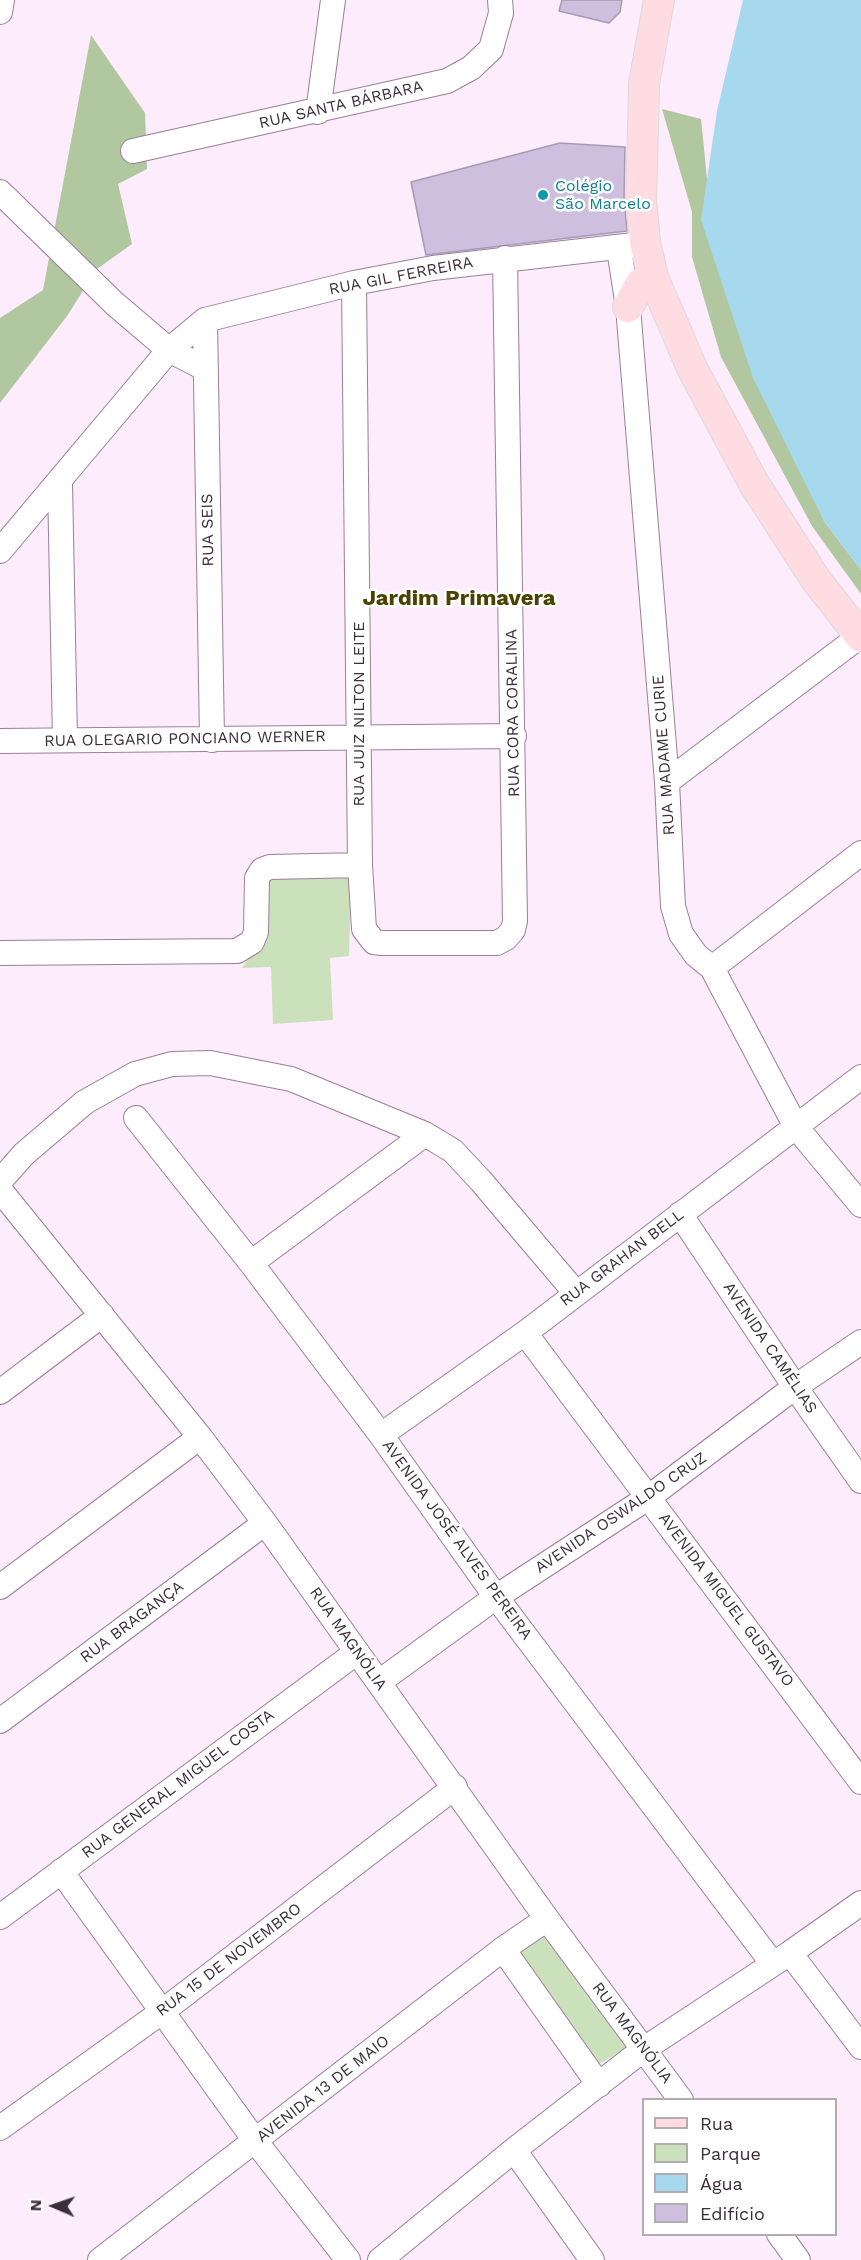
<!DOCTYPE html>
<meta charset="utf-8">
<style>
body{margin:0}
#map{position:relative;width:861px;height:2260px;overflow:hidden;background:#fdecfc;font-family:"Work Sans",sans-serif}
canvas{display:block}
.legend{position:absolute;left:642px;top:2098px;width:195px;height:138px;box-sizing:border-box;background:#fff;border:2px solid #b0acb0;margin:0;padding:8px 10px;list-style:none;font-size:18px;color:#3a2f39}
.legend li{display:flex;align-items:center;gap:12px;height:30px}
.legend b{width:30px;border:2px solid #b0acb0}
.north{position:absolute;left:24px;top:2176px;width:60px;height:60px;-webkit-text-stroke:4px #fff;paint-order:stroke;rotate:272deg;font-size:16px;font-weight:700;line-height:24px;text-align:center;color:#3a2f39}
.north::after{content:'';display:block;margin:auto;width:21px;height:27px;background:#3a2f39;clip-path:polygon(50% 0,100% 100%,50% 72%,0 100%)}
</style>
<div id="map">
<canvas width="861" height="2260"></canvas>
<ul class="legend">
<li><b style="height:8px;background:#fedce1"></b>Rua</li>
<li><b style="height:16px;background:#cae1bb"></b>Parque</li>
<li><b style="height:16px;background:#a6d8ee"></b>Água</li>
<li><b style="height:16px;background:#cfbfde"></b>Edifício</li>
</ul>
<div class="north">N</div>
</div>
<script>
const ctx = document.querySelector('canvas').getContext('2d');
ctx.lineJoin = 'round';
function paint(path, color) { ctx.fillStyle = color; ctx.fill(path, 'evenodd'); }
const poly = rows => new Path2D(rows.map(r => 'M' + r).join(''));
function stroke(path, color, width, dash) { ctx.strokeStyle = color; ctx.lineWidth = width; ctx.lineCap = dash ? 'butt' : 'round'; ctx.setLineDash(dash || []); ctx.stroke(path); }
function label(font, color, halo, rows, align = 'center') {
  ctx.font = font + ' "Work Sans",sans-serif'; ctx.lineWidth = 5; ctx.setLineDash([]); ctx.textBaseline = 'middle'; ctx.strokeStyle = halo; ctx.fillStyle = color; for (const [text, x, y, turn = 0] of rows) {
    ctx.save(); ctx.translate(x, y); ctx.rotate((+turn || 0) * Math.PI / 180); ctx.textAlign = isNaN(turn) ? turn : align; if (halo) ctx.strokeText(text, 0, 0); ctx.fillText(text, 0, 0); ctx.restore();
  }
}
paint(poly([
 [271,877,351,878,349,956,330,958,333,1020,273,1024,271,967,242,968,252,952,265,888],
 [548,1932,632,2045,592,2068,514,1954]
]), '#cae1bb');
paint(poly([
 [91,35,145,113,147,169,118,184,132,244,97,269,67,316,0,403,0,318,43,290],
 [662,109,701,119,710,208,824,521,861,570,861,594,812,526,721,357,692,257,692,212]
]), '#b0c7a0');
paint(poly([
 [743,0,861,0,861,570,824,521,753,378,701,220,717,111]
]), '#a6d8ee');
const building = poly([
 [562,0,622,0,620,12,609,23,559,11,562,0],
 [560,143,625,147,624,199,627,231,426,255,411,182,560,143]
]);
paint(building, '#cfbfde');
stroke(building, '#a899b7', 1.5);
const minor = poly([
 [0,12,2,0],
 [318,112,333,0],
 [133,151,447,81,471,68,491,49,501,13,500,0],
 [0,192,115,304,169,350,205,320,354,283,433,268,634,245],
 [619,249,628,307,667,782,673,906,681,934,696,955,712,968,796,1127,861,1205],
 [354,283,360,865,364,929,374,942,382,943,497,943,506,938,513,930,515,921,505,258],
 [205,320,212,740],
 [60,482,65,740],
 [0,551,169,350,206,369],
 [0,741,514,736],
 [667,782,860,636],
 [0,953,237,951,252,942,256,932,257,878,262,870,270,867,360,865],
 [712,968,861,853],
 [136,1118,251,1263,381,1435,496,1597,773,1964],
 [0,1181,24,1154,85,1102,135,1074,172,1064,210,1063,291,1079,425,1134,453,1151,481,1181,575,1292],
 [0,1190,200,1437,265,1523,547,1919,681,2100],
 [680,1214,795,1387,861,1481],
 [251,1263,425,1134],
 [525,1333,861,1782],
 [0,1392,102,1315],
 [381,1435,525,1333,861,1077],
 [0,1587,200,1437],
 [379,1682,496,1597,649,1497,795,1387,861,1342],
 [0,1721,265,1523],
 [61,1871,256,2142,348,2260],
 [0,1917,357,1652],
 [503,1949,599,2085],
 [790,1953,861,2047],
 [0,2128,163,2011,455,1787],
 [514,2150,592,2260],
 [779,2234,798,2260],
 [100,2260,503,1949,547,1919],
 [380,2260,514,2150,644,2049,790,1953,861,1903]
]);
const major = poly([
 [659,0,644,84,643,130,641,199,645,242,653,277,692,368,753,482,816,580,861,637],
 [628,307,641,283,653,277]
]);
stroke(minor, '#997f98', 26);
stroke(major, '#dcdadb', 32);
stroke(minor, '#fff', 24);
stroke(major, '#fedce1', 30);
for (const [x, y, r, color] of [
 [543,195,6,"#0f9aa8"]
]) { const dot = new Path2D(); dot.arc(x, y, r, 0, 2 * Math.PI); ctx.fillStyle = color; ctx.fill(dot); stroke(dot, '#fff', 2); }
label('16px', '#3a2f39', '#fff', [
 ["RUA SANTA BÁRBARA",341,105,-13],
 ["RUA GIL FERREIRA",401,276,-11],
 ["RUA SEIS",208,530,-91],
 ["RUA CORA CORALINA",513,713,-91],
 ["RUA JUIZ NILTON LEITE",359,714,-90],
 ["RUA OLEGARIO PONCIANO WERNER",185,739,-1],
 ["RUA MADAME CURIE",664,755,-94],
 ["RUA GRAHAN BELL",622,1258,-37],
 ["AVENIDA CAMÉLIAS",770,1348,56],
 ["AVENIDA OSWALDO CRUZ",621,1513,-34],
 ["AVENIDA JOSÉ ALVES PEREIRA",457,1540,54],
 ["AVENIDA MIGUEL GUSTAVO",726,1600,53],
 ["RUA BRAGANÇA",132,1622,-37],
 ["RUA MAGNÓLIA",348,1639,55],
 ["RUA GENERAL MIGUEL COSTA",178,1784,-37],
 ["RUA 15 DE NOVEMBRO",229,1960,-37],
 ["RUA MAGNÓLIA",632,2033,53],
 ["AVENIDA 13 DE MAIO",323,2089,-38]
]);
label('16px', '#0d838f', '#fff', [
 ["Colégio",555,186],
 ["São Marcelo",555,204]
], 'left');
label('bold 22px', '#494200', '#fff', [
 ["Jardim Primavera",459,599]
]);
</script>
